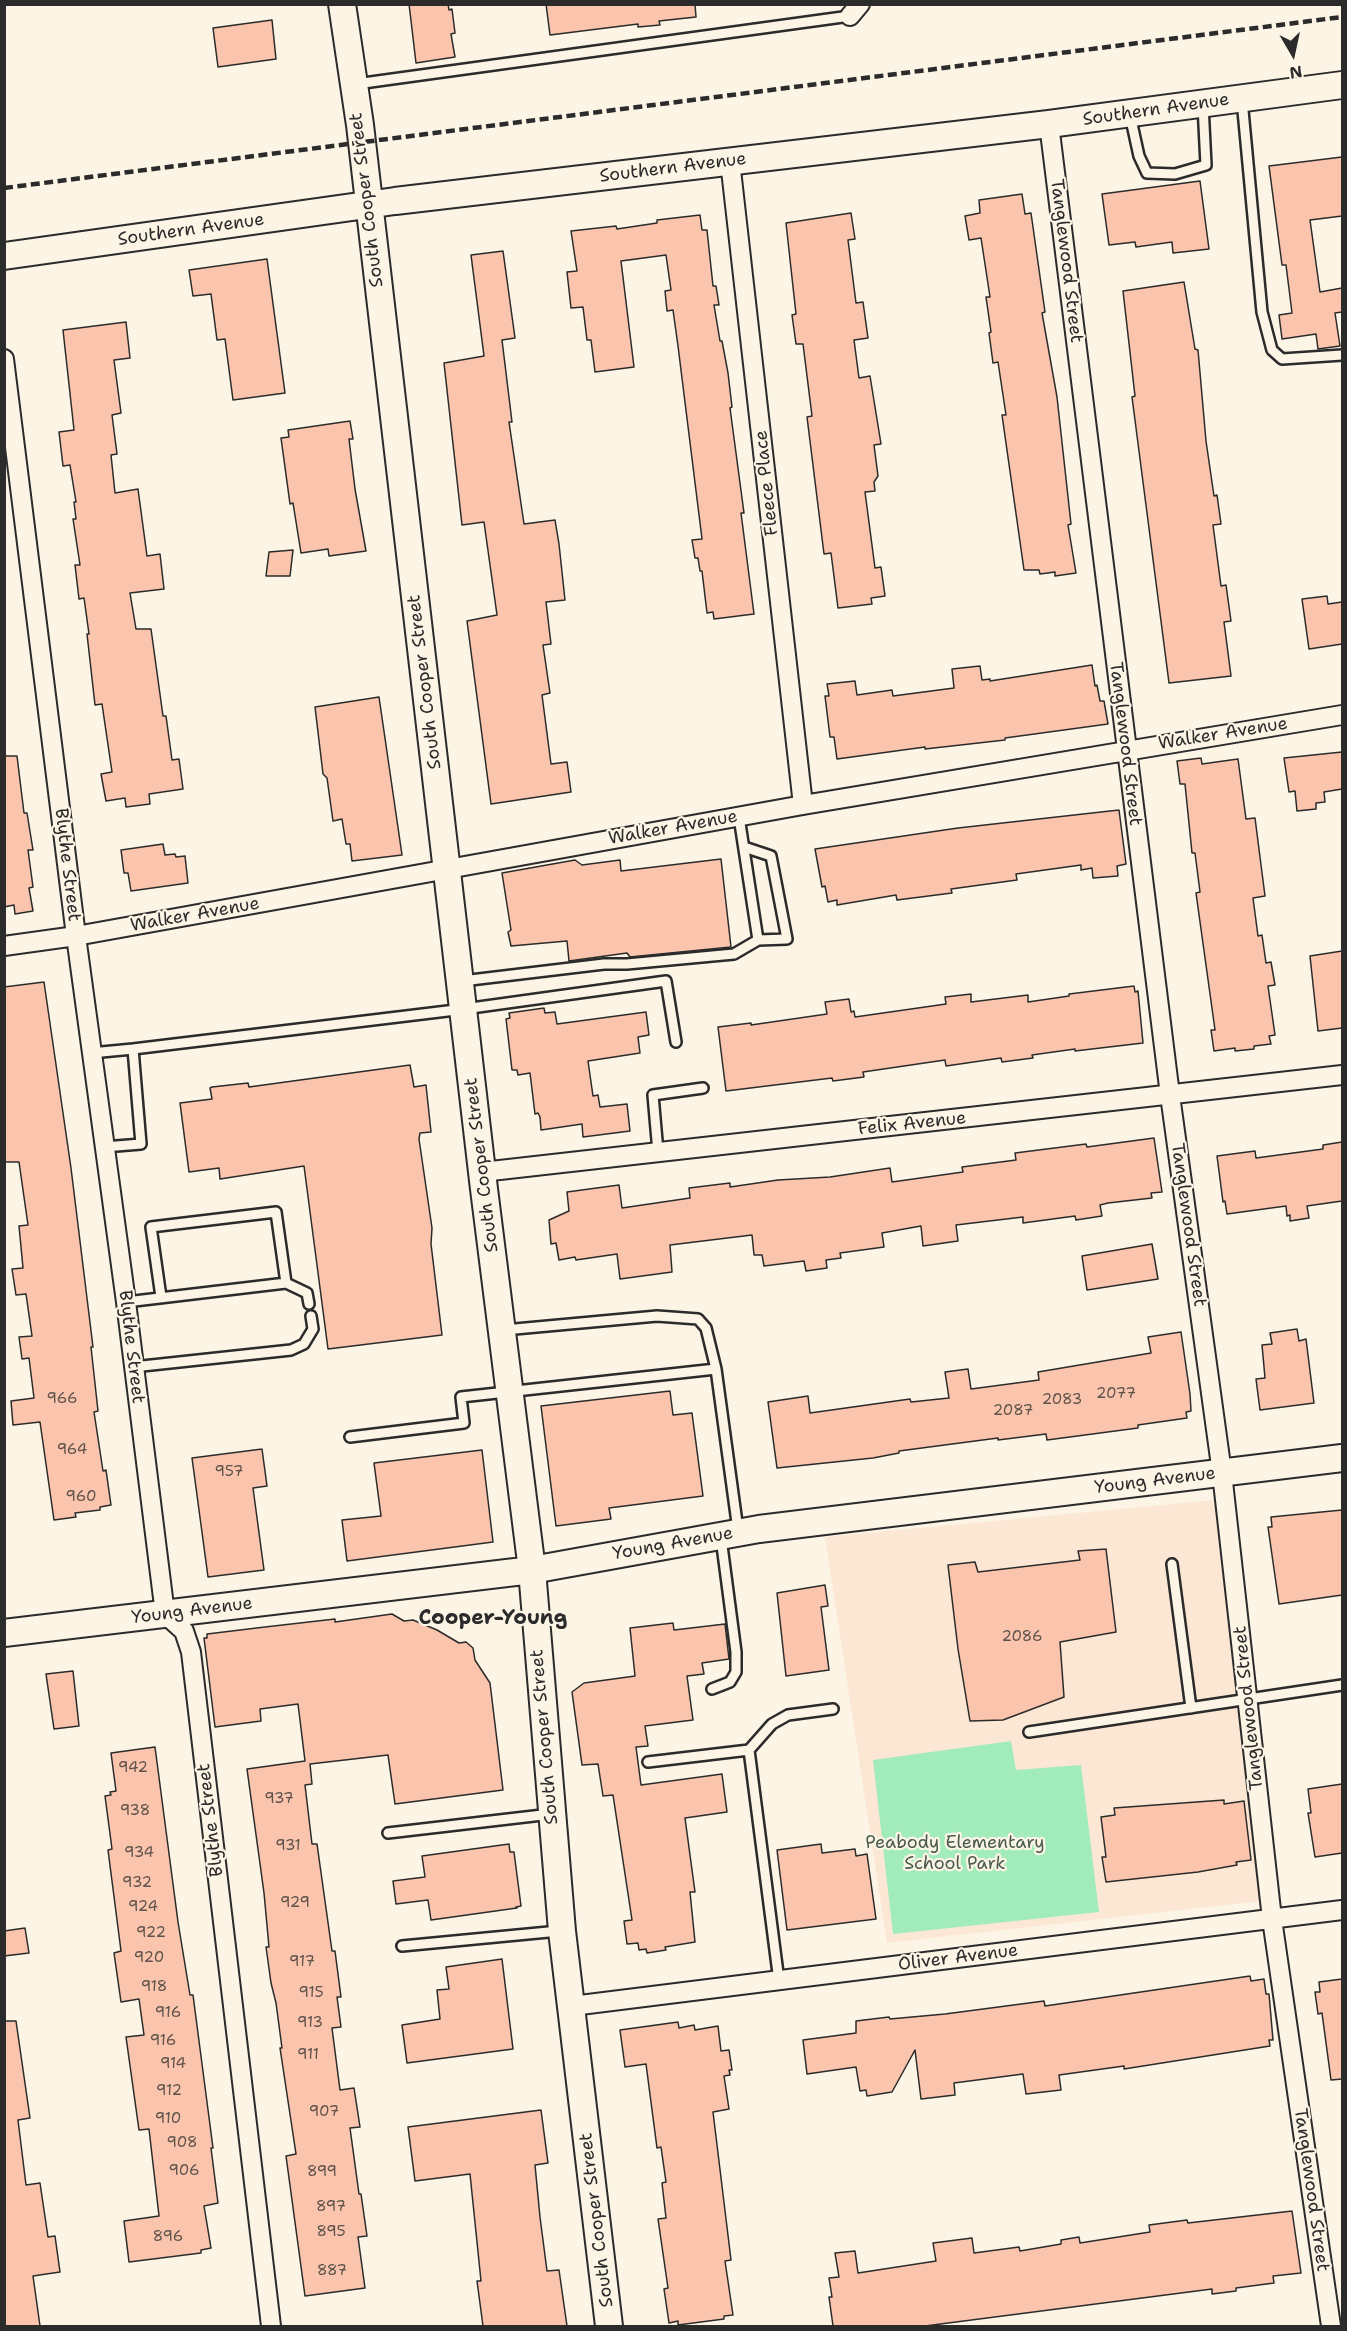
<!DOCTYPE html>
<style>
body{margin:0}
#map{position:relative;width:1347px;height:2331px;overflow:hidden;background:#fcf5e5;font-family:"Shantell Sans",sans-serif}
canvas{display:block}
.frame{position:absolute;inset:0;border:6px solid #2b2b2b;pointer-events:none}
.north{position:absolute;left:1263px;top:24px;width:60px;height:60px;-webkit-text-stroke:4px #fcf5e5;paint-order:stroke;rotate:171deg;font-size:16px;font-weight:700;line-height:24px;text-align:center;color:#2b2b2b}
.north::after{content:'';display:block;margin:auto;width:21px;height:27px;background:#2b2b2b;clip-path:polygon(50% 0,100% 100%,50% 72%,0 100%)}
</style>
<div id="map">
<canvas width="1347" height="2331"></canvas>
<div class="frame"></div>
<div class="north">N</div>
</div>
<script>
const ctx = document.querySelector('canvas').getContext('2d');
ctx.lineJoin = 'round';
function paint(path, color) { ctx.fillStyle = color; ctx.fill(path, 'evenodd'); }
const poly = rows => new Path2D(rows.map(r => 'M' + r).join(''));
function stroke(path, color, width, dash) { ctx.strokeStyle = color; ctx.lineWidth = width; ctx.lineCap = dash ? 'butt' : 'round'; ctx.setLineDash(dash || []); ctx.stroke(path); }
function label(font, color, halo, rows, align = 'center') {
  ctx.font = font + ' "Shantell Sans",sans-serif'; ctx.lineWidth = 4.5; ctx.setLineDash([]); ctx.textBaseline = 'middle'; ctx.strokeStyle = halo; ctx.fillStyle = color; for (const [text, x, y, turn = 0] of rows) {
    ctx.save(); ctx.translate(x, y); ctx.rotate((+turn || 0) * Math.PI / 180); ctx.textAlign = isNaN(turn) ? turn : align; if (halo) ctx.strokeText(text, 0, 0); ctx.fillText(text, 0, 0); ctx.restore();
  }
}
paint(poly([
 [1215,1500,1261,1901,887,1943,825,1537]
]), '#fbe7d4');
paint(poly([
 [1011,1741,1016,1770,1081,1765,1099,1912,893,1934,873,1760]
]), '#a2ecbb');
const building = poly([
 [409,4,448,4,449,10,452,9,455,33,451,34,455,57,416,63,409,4],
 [546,4,695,4,696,17,659,21,660,25,638,27,638,24,550,35,546,4],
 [272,20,276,59,218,67,213,28,272,20],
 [1342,157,1342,216,1310,220,1320,292,1342,288,1342,312,1335,313,1340,346,1318,349,1316,334,1282,339,1279,315,1292,313,1286,265,1282,265,1269,166,1342,157],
 [1200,181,1209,249,1173,253,1172,242,1136,247,1135,242,1109,245,1102,194,1200,181],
 [1022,194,1025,214,1031,213,1045,312,1042,313,1057,397,1071,524,1068,525,1076,573,1055,576,1055,572,1040,574,1039,570,1024,570,1002,415,1006,415,998,362,993,363,989,333,991,332,986,297,990,297,981,238,969,240,965,216,980,213,979,200,1022,194],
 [851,213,855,239,848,240,856,303,863,302,868,338,854,340,859,378,870,376,881,444,874,445,878,476,874,482,875,491,865,492,875,568,881,567,885,596,871,598,872,604,838,608,831,553,824,554,807,417,812,416,803,344,796,344,792,315,796,314,786,223,851,213],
 [700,215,702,230,707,230,713,286,716,286,719,305,714,305,720,341,722,341,728,373,732,407,730,408,744,513,741,513,754,614,714,619,713,612,707,613,702,571,700,571,698,558,695,558,692,540,702,539,678,346,673,310,667,311,665,291,671,290,666,255,621,261,634,367,595,372,591,340,587,340,583,307,571,308,567,272,577,271,571,231,616,226,617,229,657,223,657,220,700,215],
 [503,251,515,338,502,340,512,422,509,422,524,524,555,520,559,544,565,600,546,602,551,644,543,645,550,693,542,695,551,764,567,762,571,792,491,804,467,621,497,615,484,522,462,525,444,363,484,356,471,255,503,251],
 [267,259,285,393,233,400,225,339,217,340,211,294,193,296,189,270,267,259],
 [1184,282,1195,349,1198,350,1206,441,1214,496,1217,495,1221,524,1213,525,1221,586,1226,585,1231,621,1224,622,1231,676,1169,683,1132,397,1135,396,1123,291,1184,282],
 [126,322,130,358,114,360,121,413,112,415,117,454,111,455,115,493,138,489,147,556,160,554,164,589,130,593,136,629,151,629,163,716,166,716,172,760,179,759,183,789,149,794,150,804,126,807,125,798,106,801,101,774,112,772,102,704,95,705,87,634,89,634,84,598,79,599,75,565,80,565,73,519,76,519,74,502,76,502,70,465,63,466,59,432,74,430,63,330,126,322],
 [350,421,353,439,349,439,355,489,366,551,329,556,328,549,301,553,293,503,290,504,281,438,289,437,288,430,350,421],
 [293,550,290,576,266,576,269,552,293,550],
 [1327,596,1328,604,1342,602,1342,644,1309,649,1302,599,1327,596],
 [1092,665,1095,686,1097,685,1100,701,1104,701,1108,724,1005,738,1005,740,925,749,925,747,837,759,834,737,830,737,825,696,829,696,827,684,855,681,857,695,892,690,893,696,954,688,952,669,980,666,982,680,990,679,990,681,1092,665],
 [379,697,402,855,352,861,350,844,346,844,342,819,333,821,327,778,323,774,315,707,379,697],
 [1342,752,1342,789,1324,792,1325,802,1316,803,1316,809,1297,811,1295,791,1289,792,1284,758,1342,752],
 [4,756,17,756,24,813,27,813,33,850,28,850,33,887,29,888,33,911,15,914,14,905,4,907,4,756],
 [1201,758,1202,764,1238,759,1246,819,1255,818,1265,896,1253,898,1258,936,1262,935,1266,963,1271,962,1275,985,1268,986,1275,1035,1269,1036,1271,1044,1254,1046,1254,1049,1235,1051,1235,1048,1214,1051,1211,1030,1215,1030,1196,893,1200,892,1195,853,1192,853,1185,784,1180,784,1177,761,1201,758],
 [1119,810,1126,864,1117,866,1118,876,1093,878,1092,868,1081,870,1081,865,1016,874,1017,880,951,889,952,893,897,900,896,895,837,905,837,900,828,902,825,886,822,887,815,849,958,828,1119,810],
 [163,844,165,855,175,854,176,857,185,856,188,883,131,891,128,873,124,873,121,850,163,844],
 [721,859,731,947,630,957,627,953,569,961,567,941,511,946,508,932,511,930,502,873,575,860,582,865,620,860,621,871,721,859],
 [1342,951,1342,1028,1318,1031,1310,956,1342,951],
 [44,982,71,1168,93,1347,91,1347,98,1411,94,1412,103,1471,106,1470,111,1505,100,1507,100,1510,75,1513,76,1517,54,1520,40,1422,13,1425,11,1401,34,1398,29,1358,22,1359,19,1337,32,1336,26,1294,16,1295,12,1269,23,1268,19,1226,28,1225,19,1162,4,1162,4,987,44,982],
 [1134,986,1135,992,1138,991,1143,1043,1075,1051,1075,1049,1032,1055,1033,1058,1002,1062,1001,1058,946,1066,945,1060,863,1072,864,1077,833,1081,832,1078,726,1091,718,1027,751,1023,751,1025,827,1014,825,1002,849,999,851,1012,854,1011,855,1017,946,1004,945,997,971,994,971,1002,1028,995,1028,1002,1069,996,1069,994,1134,986],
 [544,1008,545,1013,555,1012,557,1024,646,1012,649,1035,638,1037,640,1053,588,1061,593,1096,598,1095,600,1107,627,1104,630,1131,583,1137,582,1124,541,1130,540,1117,538,1113,535,1114,530,1073,518,1075,517,1070,512,1070,506,1019,510,1018,509,1013,544,1008],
 [410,1065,414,1087,426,1085,431,1132,420,1133,419,1139,432,1228,431,1244,442,1335,328,1349,304,1166,220,1179,219,1168,189,1172,180,1103,212,1099,210,1088,212,1087,248,1083,249,1087,410,1065],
 [1154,1138,1162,1192,1151,1193,1152,1198,1108,1203,1100,1205,1102,1216,1076,1220,1075,1216,1023,1223,1023,1217,956,1225,958,1241,923,1246,921,1226,882,1233,884,1247,840,1253,841,1258,826,1260,827,1268,806,1271,804,1261,764,1266,762,1255,754,1255,752,1235,670,1245,672,1272,620,1279,617,1254,576,1260,575,1257,559,1260,556,1243,551,1244,549,1220,569,1211,567,1192,619,1185,622,1208,690,1198,689,1188,730,1183,730,1187,778,1180,830,1177,890,1168,892,1182,963,1172,962,1167,1016,1160,1015,1153,1086,1144,1087,1147,1154,1138],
 [1342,1142,1342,1201,1307,1206,1309,1218,1290,1221,1290,1215,1287,1216,1286,1206,1227,1214,1225,1201,1223,1202,1217,1156,1255,1151,1256,1158,1323,1149,1323,1145,1342,1142],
 [1152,1244,1158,1279,1087,1290,1082,1256,1152,1244],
 [1297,1329,1299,1341,1306,1339,1314,1403,1260,1410,1256,1379,1265,1378,1262,1345,1272,1344,1270,1333,1297,1329],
 [1181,1332,1190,1394,1191,1411,1186,1412,1187,1418,1138,1425,1138,1428,1047,1440,1046,1434,998,1440,998,1438,899,1451,899,1453,873,1458,777,1468,768,1402,808,1396,810,1413,910,1399,911,1402,949,1398,945,1372,968,1369,971,1389,1039,1380,1038,1372,1151,1353,1148,1337,1181,1332],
 [670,1391,673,1415,692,1413,703,1496,609,1508,611,1519,556,1526,541,1406,670,1391],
 [262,1449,267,1486,253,1488,264,1570,208,1577,192,1458,262,1449],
 [482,1450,493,1542,347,1561,342,1520,381,1516,374,1463,482,1450],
 [1342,1510,1342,1595,1279,1604,1268,1527,1272,1527,1271,1517,1342,1510],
 [1106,1549,1116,1632,1060,1642,1064,1697,1003,1720,970,1721,958,1649,948,1565,975,1562,978,1572,1080,1560,1078,1551,1106,1549],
 [825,1585,828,1606,821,1607,829,1670,786,1676,777,1593,825,1585],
 [392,1614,404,1621,413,1620,437,1630,459,1643,466,1642,473,1648,475,1660,490,1683,503,1790,395,1804,388,1755,310,1764,312,1784,305,1785,312,1844,317,1844,332,1951,335,1951,341,1997,337,1997,341,2027,332,2028,340,2090,354,2088,360,2127,350,2128,359,2194,361,2194,367,2236,358,2237,365,2288,305,2296,286,2156,296,2154,280,2048,282,2048,276,2003,271,1983,266,1947,269,1947,264,1893,247,1769,305,1761,298,1704,260,1709,261,1721,215,1727,204,1638,207,1638,207,1634,265,1627,335,1619,335,1622,392,1614],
 [673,1623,674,1630,725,1624,729,1659,702,1663,704,1674,687,1676,693,1720,645,1726,648,1746,636,1747,641,1785,722,1774,727,1812,685,1818,695,1892,690,1892,695,1942,665,1947,666,1950,647,1953,646,1949,639,1950,638,1943,627,1944,624,1921,632,1920,613,1795,603,1796,598,1764,582,1765,572,1692,584,1683,635,1676,630,1628,673,1623],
 [73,1671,79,1726,54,1729,46,1674,73,1671],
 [155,1747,178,1922,190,1995,193,1995,213,2148,211,2148,218,2203,204,2206,211,2248,201,2250,201,2253,129,2262,124,2221,159,2216,149,2129,139,2130,126,2037,144,2035,139,1999,121,2002,114,1953,121,1951,108,1850,112,1849,105,1796,111,1795,110,1792,116,1791,111,1753,155,1747],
 [1342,1784,1342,1853,1315,1857,1308,1813,1311,1813,1308,1789,1342,1784],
 [1224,1800,1224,1804,1244,1801,1251,1860,1236,1862,1237,1865,1198,1872,1106,1882,1102,1857,1106,1857,1101,1817,1115,1815,1114,1808,1224,1800],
 [509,1844,510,1852,514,1852,521,1906,516,1907,517,1908,431,1920,428,1900,396,1904,393,1881,425,1877,422,1856,509,1844],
 [821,1844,822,1853,855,1849,856,1856,867,1854,876,1919,787,1930,777,1850,821,1844],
 [25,1928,29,1953,4,1956,4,1931,25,1928],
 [502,1959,513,2049,407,2063,402,2025,440,2019,437,1990,449,1989,446,1967,502,1959],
 [1250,1976,1251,1981,1264,1979,1266,1994,1269,1994,1273,2040,1269,2040,1270,2046,1124,2069,1124,2066,1059,2075,1061,2090,1026,2094,1023,2074,954,2083,955,2095,921,2099,915,2050,892,2092,867,2096,866,2090,860,2091,856,2067,807,2074,803,2040,856,2033,856,2021,889,2017,890,2019,945,2014,1044,2001,1045,2006,1250,1976],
 [1342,1979,1342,2079,1331,2080,1322,2013,1318,2014,1315,1992,1320,1992,1319,1982,1342,1979],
 [4,2021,16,2021,30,2118,18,2120,26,2185,40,2183,48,2237,55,2236,60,2272,33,2276,40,2326,4,2326,4,2021],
 [678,2022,679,2028,694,2025,695,2030,718,2026,721,2051,729,2050,732,2070,729,2070,730,2075,724,2076,729,2109,713,2112,731,2260,725,2261,733,2315,724,2316,724,2319,678,2325,678,2321,669,2323,664,2289,668,2288,658,2219,666,2218,662,2183,666,2182,661,2147,657,2148,646,2064,625,2067,620,2030,678,2022],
 [541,2110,548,2163,535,2165,540,2217,547,2271,559,2270,567,2326,483,2326,477,2281,481,2281,470,2174,415,2181,408,2127,541,2110],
 [1292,2211,1301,2273,1273,2276,1274,2283,1236,2288,1236,2291,1212,2294,1212,2289,925,2326,833,2326,829,2297,832,2297,829,2278,839,2277,835,2253,855,2251,858,2273,936,2261,933,2243,972,2238,974,2253,1019,2247,1020,2251,1061,2244,1061,2240,1079,2237,1080,2243,1150,2232,1149,2225,1187,2220,1188,2223,1292,2211]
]);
paint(building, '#fac5ac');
stroke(building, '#2b2b2b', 1.5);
const lane = poly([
 [356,84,850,16],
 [1242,100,1262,312,1272,350,1282,359,1342,355],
 [1130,115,1139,156,1147,173,1175,174,1206,165,1203,105],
 [739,817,758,940,787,939,771,856,744,847],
 [462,981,604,964,627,964,734,954,758,940],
 [91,1053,133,1049],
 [104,1147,141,1144,133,1049,464,1009,666,981,676,1042],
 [658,1152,653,1095,703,1088],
 [286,1283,307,1293,309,1304],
 [126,1302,286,1283,276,1212,151,1227,161,1297],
 [504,1330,657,1316,698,1319,706,1328,716,1369,738,1530],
 [133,1367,291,1350,304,1344,313,1329,311,1316],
 [350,1437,464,1423,461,1397,716,1369],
 [1172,1564,1191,1708],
 [712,1689,730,1682,736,1672,736,1652,721,1538],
 [1029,1732,1342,1685],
 [749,1750,772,1724,788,1715,833,1709],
 [648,1762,749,1750,779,1981],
 [388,1833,551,1814],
 [402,1946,559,1931]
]);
const street = poly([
 [850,16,860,4],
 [1049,124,1170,1095,1222,1473,1272,1919,1331,2326],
 [730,161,803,805],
 [4,359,76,936,126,1302,165,1614,184,1631,191,1652,271,2326],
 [4,946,76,936,803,805,1342,715],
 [482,1172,1342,1075],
 [572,2006,1342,1910]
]);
const secondary = poly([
 [342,4,360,125,484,1189,532,1570,562,1931,609,2326],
 [4,256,395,201,1049,124,1342,85],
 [4,1633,532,1570,759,1529,1342,1458]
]);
stroke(lane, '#2b2b2b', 14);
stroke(street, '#2b2b2b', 22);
stroke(secondary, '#2b2b2b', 30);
stroke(lane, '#fcf5e5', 9);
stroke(street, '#fcf5e5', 18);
stroke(secondary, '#fcf5e5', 26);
stroke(poly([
 [4,188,1342,17]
]), '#2b2b2b', 4.5, [9, 4.5]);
label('15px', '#5f524b', null, [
 ["2077",1116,1394],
 ["966",62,1399],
 ["2083",1062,1400],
 ["2087",1013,1411],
 ["964",72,1450],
 ["957",229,1472],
 ["960",81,1497],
 ["2086",1022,1637],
 ["942",133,1768],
 ["937",279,1799],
 ["938",135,1811],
 ["931",288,1846],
 ["934",139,1853],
 ["932",137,1883],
 ["929",295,1903],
 ["924",143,1907],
 ["922",151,1933],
 ["920",149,1958],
 ["917",302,1962],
 ["918",154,1987],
 ["915",311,1993],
 ["916",168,2013],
 ["913",310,2023],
 ["916",163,2041],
 ["911",308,2055],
 ["914",173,2064],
 ["912",169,2091],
 ["907",324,2112],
 ["910",168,2119],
 ["908",182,2143],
 ["906",184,2171],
 ["899",322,2172],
 ["897",331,2207],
 ["895",331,2232],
 ["896",168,2237],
 ["887",332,2271]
]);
label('18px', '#2b2b2b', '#fcf5e5', [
 ["Southern Avenue",1156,110,-8],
 ["Southern Avenue",673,168,-7],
 ["South Cooper Street",367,200,-97],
 ["Southern Avenue",191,230,-8],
 ["Tanglewood Street",1066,261,83],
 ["Fleece Place",767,483,-96],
 ["South Cooper Street",425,682,-97],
 ["Walker Avenue",1223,734,-9],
 ["Tanglewood Street",1125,744,83],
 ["Walker Avenue",673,828,-10],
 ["Blythe Street",67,865,83],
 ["Walker Avenue",195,915,-10],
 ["Felix Avenue",912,1124,-6],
 ["South Cooper Street",482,1165,-97],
 ["Tanglewood Street",1188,1225,82],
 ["Blythe Street",131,1347,83],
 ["Young Avenue",1155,1481,-7],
 ["Young Avenue",673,1544,-10],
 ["Young Avenue",192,1611,-7],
 ["Tanglewood Street",1249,1708,-96],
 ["South Cooper Street",545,1737,-95],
 ["Blythe Street",211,1820,-97],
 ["Oliver Avenue",958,1958,-7],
 ["Tanglewood Street",1311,2190,82],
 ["South Cooper Street",597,2220,-97]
]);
label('18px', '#495b4f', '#fcf5e5', [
 ["Peabody Elementary",955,1843],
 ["School Park",955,1864]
]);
label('bold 21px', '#2b2b2b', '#fcf5e5', [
 ["Cooper-Young",493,1619]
]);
</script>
